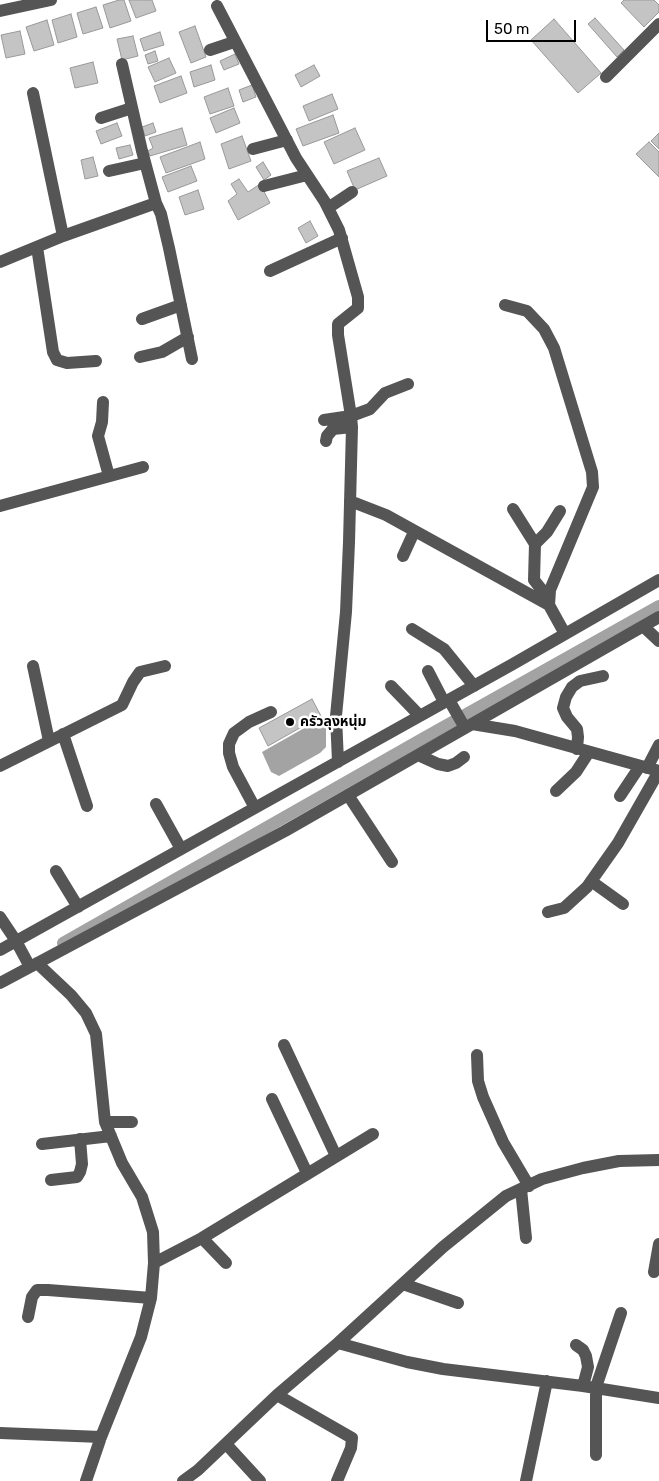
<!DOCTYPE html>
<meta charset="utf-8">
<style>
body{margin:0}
#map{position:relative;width:659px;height:1481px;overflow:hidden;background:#fff;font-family:Rubik,sans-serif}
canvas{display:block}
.scale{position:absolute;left:486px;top:20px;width:90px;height:22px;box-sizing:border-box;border:2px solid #000;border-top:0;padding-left:6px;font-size:15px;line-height:18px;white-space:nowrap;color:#000;-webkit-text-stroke:4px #fff;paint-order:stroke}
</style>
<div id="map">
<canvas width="659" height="1481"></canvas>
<div class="scale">50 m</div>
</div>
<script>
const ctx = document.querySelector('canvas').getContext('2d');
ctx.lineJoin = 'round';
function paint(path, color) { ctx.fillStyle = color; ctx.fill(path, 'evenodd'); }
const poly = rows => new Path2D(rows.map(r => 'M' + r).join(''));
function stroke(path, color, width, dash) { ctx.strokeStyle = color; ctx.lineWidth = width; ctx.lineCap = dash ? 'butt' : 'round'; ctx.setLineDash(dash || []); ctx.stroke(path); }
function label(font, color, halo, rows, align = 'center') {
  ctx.font = font + ' Rubik,"Noto Sans Thai",sans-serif'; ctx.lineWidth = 5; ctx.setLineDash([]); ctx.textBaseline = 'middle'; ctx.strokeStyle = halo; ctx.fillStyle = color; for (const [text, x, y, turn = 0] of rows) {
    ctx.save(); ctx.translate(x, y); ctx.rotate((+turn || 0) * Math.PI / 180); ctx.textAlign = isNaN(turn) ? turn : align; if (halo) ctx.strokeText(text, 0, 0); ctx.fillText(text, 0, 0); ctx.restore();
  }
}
paint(poly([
 [322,718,326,727,326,747,320,753,279,776,271,772,262,752]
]), '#a3a3a3');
stroke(poly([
 [63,943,422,739,659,606]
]), '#a3a3a3', 12);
const building = poly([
 [119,0,124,0,131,21,110,28,103,5,119,0],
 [129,0,152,0,156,11,136,18,129,0],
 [624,0,654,0,659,5,659,12,644,27,621,3,624,0],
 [96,7,103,28,83,34,77,13,96,7],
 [71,14,77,37,58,43,52,20,71,14],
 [595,18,624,50,617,57,588,24,595,18],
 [554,19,601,73,578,93,531,40,554,19],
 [47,20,54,45,34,51,26,27,47,20],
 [195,26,206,57,191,63,179,32,195,26],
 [20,31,25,54,6,58,1,35,20,31],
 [160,32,164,45,144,51,140,39,160,32],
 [133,36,138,56,122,60,117,39,133,36],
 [155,51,158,61,148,64,145,55,155,51],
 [235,54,239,64,224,70,220,61,235,54],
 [169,58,176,73,155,82,148,67,169,58],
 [93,62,98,83,75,88,70,68,93,62],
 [211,65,215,80,194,87,190,72,211,65],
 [314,65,320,76,301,87,295,75,314,65],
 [181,76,187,93,160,103,154,86,181,76],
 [252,85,256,97,243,102,239,90,252,85],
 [228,88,234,106,210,114,204,97,228,88],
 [332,94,338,109,309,121,303,106,332,94],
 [234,108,240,123,216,133,210,118,234,108],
 [333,115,339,133,303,146,296,129,333,115],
 [117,123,122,136,101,144,96,131,117,123],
 [153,123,156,132,145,136,142,127,153,123],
 [182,128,187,145,150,156,148,151,153,148,149,138,182,128],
 [355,128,365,150,334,164,324,142,355,128],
 [659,133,659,149,651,141,659,133],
 [242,136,251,161,229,169,221,144,242,136],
 [200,142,205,159,166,173,160,157,200,142],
 [649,142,659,152,659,177,636,154,649,142],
 [130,145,133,155,119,159,116,148,130,145],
 [93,157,98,176,85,179,81,160,93,157],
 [379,158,387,176,355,190,347,171,379,158],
 [263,162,271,175,264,180,256,167,263,162],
 [191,166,197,181,168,192,162,177,191,166],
 [239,179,248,192,260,184,270,203,238,220,228,201,237,194,231,184,239,179],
 [198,190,204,209,185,215,179,197,198,190],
 [310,221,318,236,306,243,298,228,310,221],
 [312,699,321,716,268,746,259,728,312,699]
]);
paint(building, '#c4c4c4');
stroke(building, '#999', 1);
stroke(poly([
 [217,6,296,158,325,202,339,230,358,297,358,308,338,324,338,335,351,416,352,427,349,542,346,612,336,716,338,762],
 [0,11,51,0],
 [210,50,234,42],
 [122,64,142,151,156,203],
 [606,77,659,24],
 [33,93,63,236],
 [101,118,132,108],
 [253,149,287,140],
 [109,171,145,163],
 [264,186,307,175],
 [328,208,352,192],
 [37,247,53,352,57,360,67,363,96,361],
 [0,262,63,236,156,203,161,214,169,248,192,359],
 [270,271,342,238],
 [505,305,527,311,544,329,554,348,592,472,593,487,550,590,549,605,565,634],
 [142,319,181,305],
 [140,357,162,352,188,337],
 [103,402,102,422,98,436,109,476],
 [324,420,351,416,370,409,385,393,408,384],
 [326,441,327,436,333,429,352,427],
 [350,501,386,515,549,605],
 [0,506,143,467],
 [513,509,535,544,534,580,549,599],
 [535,544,547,532,560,511],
 [403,556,414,532],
 [643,626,659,641],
 [412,629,444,649,474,686],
 [33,666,49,741],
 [428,671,444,702],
 [391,686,420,716],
 [449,700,465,728],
 [472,724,515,731,659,771],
 [63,734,87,806],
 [577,749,578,737,577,729,567,717,563,708,566,697,572,687,580,681,603,676],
 [418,755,438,764,448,766,456,763,464,757],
 [0,766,122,705,133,682,140,672,165,666],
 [647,768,659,745],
 [556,791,576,772,589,752],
 [348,795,392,862],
 [620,796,640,766],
 [156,804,181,849],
 [255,808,233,767,229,753,229,744,234,733,249,722,271,712],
 [56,871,78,907],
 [591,881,623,904],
 [548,912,564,908,587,887,618,843,659,771],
 [0,917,16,941,30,967],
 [0,950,513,664,659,580],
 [37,963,71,995,86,1013,96,1034,105,1122,122,1163,142,1197,153,1232,154,1263,151,1298,141,1337,101,1437,86,1481],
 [0,983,285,831,659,617],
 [284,1045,336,1156],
 [477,1055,478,1081,483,1097,503,1142,529,1186],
 [272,1099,307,1173],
 [105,1122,132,1122],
 [42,1144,111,1136],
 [51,1180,77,1177,80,1172,82,1164,80,1139],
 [521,1189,526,1238],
 [202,1238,226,1263],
 [154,1263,202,1238,373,1134],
 [654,1272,659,1244],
 [403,1284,458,1303],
 [28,1317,32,1297,37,1290,48,1290,151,1298],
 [338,1343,407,1362,443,1369,583,1386,659,1398],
 [576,1345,583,1350,586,1356,588,1367,583,1386],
 [277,1395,352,1438,351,1448,337,1481],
 [0,1433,101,1437],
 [226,1444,260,1481],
 [596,1455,596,1387,621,1313],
 [183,1481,198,1470,277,1395,338,1343,443,1247,506,1196,542,1179,583,1168,619,1161,659,1160],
 [526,1481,547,1381]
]), '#555', 12);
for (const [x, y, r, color] of [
 [290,722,5,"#000"]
]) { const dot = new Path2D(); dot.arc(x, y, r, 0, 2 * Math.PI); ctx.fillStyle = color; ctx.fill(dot); stroke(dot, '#fff', 2); }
label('bold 14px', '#000', '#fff', [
 ["ครัวลุงหนุ่ม",300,722]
], 'left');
</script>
